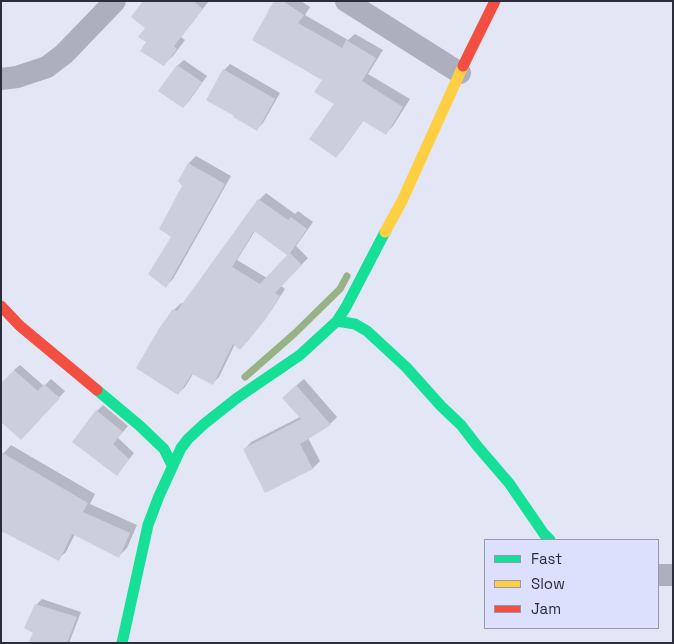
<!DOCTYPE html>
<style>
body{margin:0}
#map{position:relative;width:674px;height:644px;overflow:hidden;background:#e3e6f5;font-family:"Space Grotesk",sans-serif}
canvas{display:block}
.frame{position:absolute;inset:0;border:2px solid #2c2d3b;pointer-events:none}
.legend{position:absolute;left:484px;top:539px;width:175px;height:90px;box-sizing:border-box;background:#dce0fc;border:1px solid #9698af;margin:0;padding:6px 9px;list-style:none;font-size:15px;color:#2c2d3b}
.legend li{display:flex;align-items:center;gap:10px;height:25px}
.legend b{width:25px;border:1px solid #9698af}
</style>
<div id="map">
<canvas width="674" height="644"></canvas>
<div class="frame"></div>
<ul class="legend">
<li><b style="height:6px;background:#16e098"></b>Fast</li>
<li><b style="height:6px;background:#ffcf43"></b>Slow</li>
<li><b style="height:6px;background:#f24e42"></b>Jam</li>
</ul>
</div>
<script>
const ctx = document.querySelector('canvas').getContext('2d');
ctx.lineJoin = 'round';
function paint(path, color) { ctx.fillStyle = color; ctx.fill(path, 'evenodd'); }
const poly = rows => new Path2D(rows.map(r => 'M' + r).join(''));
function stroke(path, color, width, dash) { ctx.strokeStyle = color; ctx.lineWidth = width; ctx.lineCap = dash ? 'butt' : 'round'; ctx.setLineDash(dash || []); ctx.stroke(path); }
paint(poly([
 [145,1,209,1,181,37,185,40,173,56,164,64,148,42],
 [276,1,301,1,310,7,305,15,348,40,355,34,383,50,368,74,410,99,393,126,386,133,364,120,343,149,336,156,336,103,323,80],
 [184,60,207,76,189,101,183,107,160,90,178,65],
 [230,64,280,93,263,123,257,129,236,115,224,70],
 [196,156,231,176,173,279,166,286,173,236,184,186,180,181,189,163],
 [266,193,295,214,298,211,313,222,296,246,308,258,281,286,285,289,271,311,247,342,235,344,219,377,213,383,193,374,185,387,178,393,161,327,174,310,181,303,184,305,259,200],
 [255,231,289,255,267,278,237,260],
 [20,365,44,386,51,379,65,391,27,433,14,370],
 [304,379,337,417,330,424,308,438,320,461,313,468,266,492,244,450,251,442,300,417,291,390],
 [103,405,128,426,118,438,134,453,122,468,74,442,97,411],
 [11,445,95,494,90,504,137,525,127,548,119,556,75,534,66,552,58,559,1,456],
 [42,599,81,612,69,643,30,643,35,632,36,605]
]), '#0003');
stroke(poly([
 [245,377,294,334,340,289,347,276]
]), '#97b284', 7);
paint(poly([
 [143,1,193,1,203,9,174,46,177,49,164,66,140,51,146,42,138,37,145,28,131,17],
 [274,1,283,1,304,15,298,23,342,48,346,40,376,58,362,81,403,107,386,135,363,121,336,158,309,139,334,104,314,92,322,80,252,40],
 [177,65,202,82,183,108,158,91],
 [223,69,275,99,257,131,233,117,234,116,206,100],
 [188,163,225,184,166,288,148,274,171,237,159,229,182,186,178,181],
 [258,199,288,220,291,217,307,229,290,253,302,265,275,293,280,296,265,320,240,350,233,344,213,385,192,374,178,395,136,368,160,327,173,309,177,311],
 [254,231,287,255,260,284,232,267],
 [14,370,38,391,44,384,60,398,21,440,1,422,1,383],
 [296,385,331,425,300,444,313,469,265,493,243,449,301,419,282,398],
 [96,410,123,432,113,444,129,459,117,476,72,442],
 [1,452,88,503,83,512,130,533,119,558,72,534,59,561,1,531],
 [35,604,77,617,67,643,28,643,33,633,24,628]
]), '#cccedb');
stroke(poly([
 [346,1,460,73],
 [1,79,17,77,47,67,64,54,115,1],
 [658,575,673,575]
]), '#adafbf', 22);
stroke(poly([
 [337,321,355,324,367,331,406,367,441,406,461,425,478,447,509,483,544,534,550,540],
 [97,390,140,426,164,449,172,465],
 [122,643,148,525,159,496,181,448,188,439,204,424,237,398,300,355,337,321,346,307,385,232]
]), '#16e098', 11);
stroke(poly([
 [385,232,402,201,463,66]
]), '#ffcf43', 11);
stroke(poly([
 [463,66,495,1],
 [1,306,20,326,97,390]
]), '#f24e42', 11);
</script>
